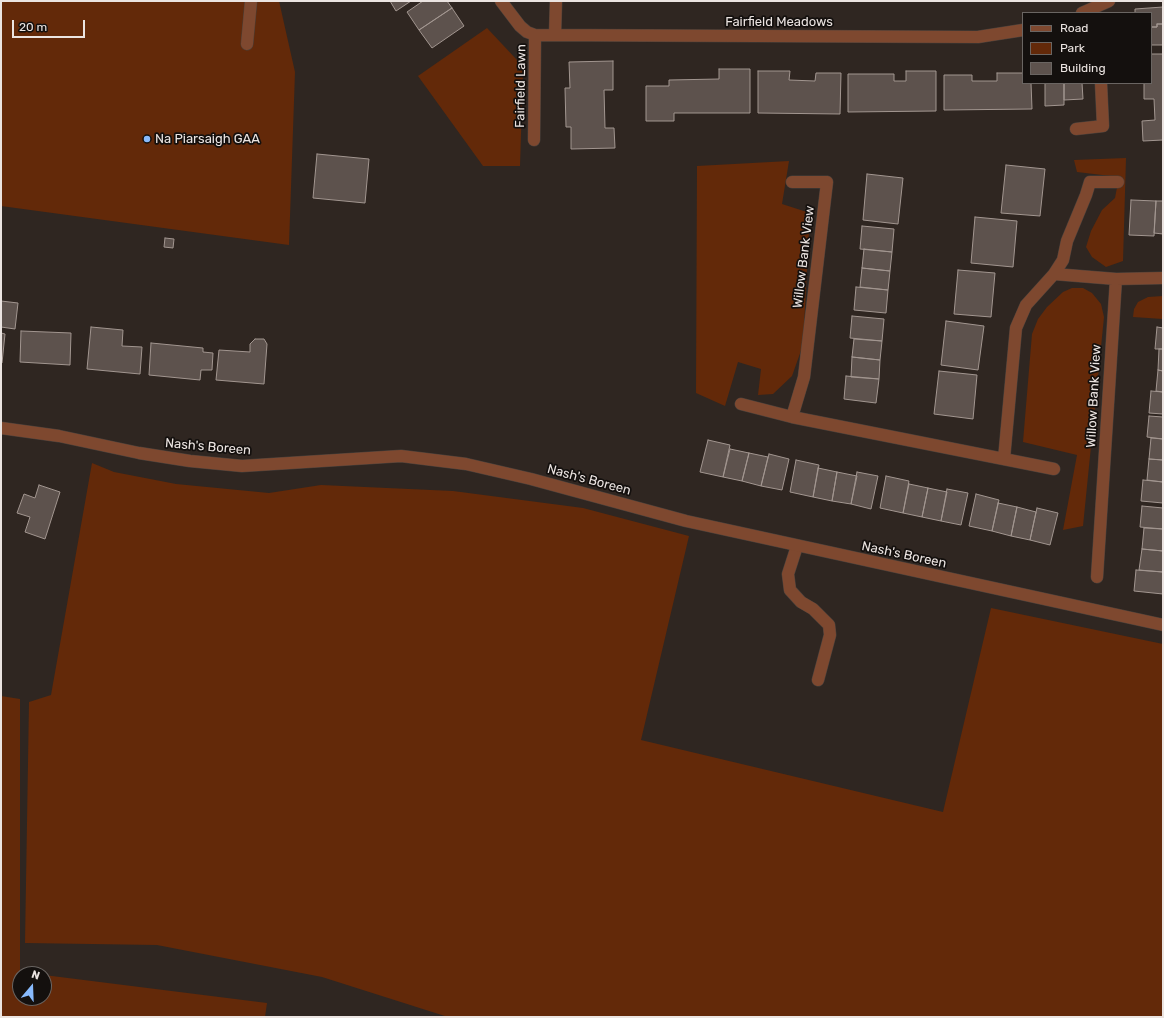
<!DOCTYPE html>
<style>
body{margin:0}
#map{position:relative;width:1164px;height:1018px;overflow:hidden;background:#2f2621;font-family:Rubik,sans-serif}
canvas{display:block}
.frame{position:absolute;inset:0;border:2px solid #ebe4e1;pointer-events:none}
.legend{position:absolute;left:1022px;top:12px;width:130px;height:72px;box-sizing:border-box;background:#14100e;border:1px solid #6a6562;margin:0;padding:5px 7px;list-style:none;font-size:12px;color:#ebe4e1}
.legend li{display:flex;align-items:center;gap:8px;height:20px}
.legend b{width:20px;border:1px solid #6a6562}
.north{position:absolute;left:12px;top:966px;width:40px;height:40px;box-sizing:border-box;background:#14100e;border:1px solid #6a6562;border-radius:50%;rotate:19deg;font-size:11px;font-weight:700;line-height:16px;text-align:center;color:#ebe4e1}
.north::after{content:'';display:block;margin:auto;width:14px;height:18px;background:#88bafc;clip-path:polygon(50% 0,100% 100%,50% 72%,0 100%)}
.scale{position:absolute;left:12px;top:20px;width:73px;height:18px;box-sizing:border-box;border:2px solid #ebe4e1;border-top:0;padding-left:5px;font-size:12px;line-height:14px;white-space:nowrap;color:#ebe4e1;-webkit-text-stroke:3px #14100e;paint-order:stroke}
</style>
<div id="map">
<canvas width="1164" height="1018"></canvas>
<div class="frame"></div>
<ul class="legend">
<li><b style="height:5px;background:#7e482f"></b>Road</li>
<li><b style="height:11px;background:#632909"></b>Park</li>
<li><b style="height:11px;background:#5d524d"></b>Building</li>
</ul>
<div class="north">N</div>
<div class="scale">20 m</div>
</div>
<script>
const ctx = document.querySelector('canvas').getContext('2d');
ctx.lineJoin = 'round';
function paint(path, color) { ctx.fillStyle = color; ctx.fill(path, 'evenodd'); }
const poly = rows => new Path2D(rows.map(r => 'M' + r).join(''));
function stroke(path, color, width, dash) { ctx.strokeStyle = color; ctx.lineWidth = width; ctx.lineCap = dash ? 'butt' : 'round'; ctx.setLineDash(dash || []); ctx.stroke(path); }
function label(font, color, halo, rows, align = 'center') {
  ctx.font = font + ' Rubik,sans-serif'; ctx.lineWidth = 3.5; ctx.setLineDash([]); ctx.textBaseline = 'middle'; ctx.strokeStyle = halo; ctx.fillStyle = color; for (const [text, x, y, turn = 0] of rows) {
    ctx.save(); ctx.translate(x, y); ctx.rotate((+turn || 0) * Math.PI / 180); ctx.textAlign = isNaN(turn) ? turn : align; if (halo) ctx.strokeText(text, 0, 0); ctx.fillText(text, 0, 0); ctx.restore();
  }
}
paint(poly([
 [1,1,279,1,295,72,289,245,1,206],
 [487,28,517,60,517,71,523,70,520,166,483,166,418,76],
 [1126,158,1123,261,1106,267,1092,257,1086,247,1091,231,1102,210,1115,198,1119,177,1077,172,1074,160],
 [789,161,782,204,810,213,803,345,792,376,773,394,758,395,761,369,738,362,725,406,696,393,697,166],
 [1072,288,1083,288,1092,293,1101,304,1104,317,1083,526,1063,530,1077,455,1023,442,1032,334,1038,319,1047,307,1063,292],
 [1163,296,1163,319,1133,317,1134,309,1138,302,1148,297],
 [92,463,114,472,176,484,269,493,321,485,453,491,583,508,689,536,641,740,943,812,991,608,1163,644,1163,1017,448,1017,322,977,157,945,25,943,29,702,51,695],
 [1,696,20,699,20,971,39,974,20,974,20,998,44,998,44,975,267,1003,265,1017,1,1017]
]), '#632909');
const building = poly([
 [390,1,411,1,396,11,390,1],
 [423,1,447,1,452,8,419,30,407,12,423,1],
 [1163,7,1163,24,1157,24,1157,27,1151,27,1151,13,1135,13,1135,9,1163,7],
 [452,8,464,26,432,48,419,30,452,8],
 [1157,24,1163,24,1163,45,1151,45,1151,27,1157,27,1157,24],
 [1151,54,1163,54,1163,140,1143,141,1142,121,1155,120,1154,99,1144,99,1144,83,1151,83,1151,54],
 [613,61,613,90,604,90,605,128,614,128,615,148,571,149,571,127,566,127,565,88,570,88,569,62,613,61],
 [719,69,750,69,750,113,674,113,674,121,646,121,646,86,669,86,669,80,719,79,719,69],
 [758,71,790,71,789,80,815,81,816,73,841,73,840,114,758,113,758,71],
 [906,71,936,71,936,111,848,112,848,74,894,74,894,81,906,81,906,71],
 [997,73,1023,73,1023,83,1031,83,1032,109,944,110,944,75,972,75,972,81,997,81,997,73],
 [1045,83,1064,83,1064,105,1045,106,1045,83],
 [1064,83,1082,83,1083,99,1064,100,1064,83],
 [317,154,369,159,365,203,313,198,317,154],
 [1006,165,1045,169,1040,216,1001,213,1006,165],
 [867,174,903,178,898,224,863,220,867,174],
 [1131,200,1156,201,1154,236,1129,235,1131,200],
 [1156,201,1163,201,1163,234,1154,233,1156,201],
 [975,217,1017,221,1013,267,971,263,975,217],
 [862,226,894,229,892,252,860,249,862,226],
 [165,238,174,239,173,248,164,247,165,238],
 [864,249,892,252,890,271,862,268,864,249],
 [862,268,890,271,888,290,860,287,862,268],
 [958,270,995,273,991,317,954,314,958,270],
 [856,287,888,290,886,313,854,310,856,287],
 [1,301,18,303,15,329,1,327,1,301],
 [852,316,884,319,882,341,850,338,852,316],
 [946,321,984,326,978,370,941,365,946,321],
 [91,327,123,330,122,346,142,347,140,374,87,369,91,327],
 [1157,327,1163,328,1163,349,1155,349,1157,327],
 [21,331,71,333,70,365,20,362,21,331],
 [1,333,5,334,2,363,1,363,1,333],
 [255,339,264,339,267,344,264,384,216,380,219,350,250,352,250,344,255,339],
 [854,339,882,341,880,360,852,357,854,339],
 [151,343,203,348,203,352,213,353,212,370,201,370,200,380,149,375,151,343],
 [1159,349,1163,349,1163,371,1158,370,1159,349],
 [852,357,880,360,879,379,851,377,852,357],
 [1158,370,1163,371,1163,392,1156,391,1158,370],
 [939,371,977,375,973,419,934,414,939,371],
 [846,376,879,379,876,403,844,399,846,376],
 [1151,391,1163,392,1163,414,1149,413,1151,391],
 [1149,416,1163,417,1163,439,1147,437,1149,416],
 [1151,438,1163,439,1163,460,1149,459,1151,438],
 [708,440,730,445,723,477,700,472,708,440],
 [730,449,749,453,742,481,723,477,730,449],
 [749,453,768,457,761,486,742,481,749,453],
 [769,454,789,459,782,490,761,486,769,454],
 [1149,459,1163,460,1163,482,1147,480,1149,459],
 [796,460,819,465,813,497,790,492,796,460],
 [818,468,837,472,832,501,813,497,818,468],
 [837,472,857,476,851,504,832,501,837,472],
 [857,472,878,476,871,509,851,504,857,472],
 [886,476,909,481,903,513,880,508,886,476],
 [1143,480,1163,482,1163,503,1141,501,1143,480],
 [909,484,928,488,922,517,903,513,909,484],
 [39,485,60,492,45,539,25,532,30,517,17,513,24,494,35,498,39,485],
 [928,488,947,492,941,521,922,517,928,488],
 [947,489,968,493,961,525,941,521,947,489],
 [976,494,999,500,992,531,969,526,976,494],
 [998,503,1017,507,1011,536,992,531,998,503],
 [1142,506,1163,508,1163,529,1140,527,1142,506],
 [1017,507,1036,512,1030,540,1011,536,1017,507],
 [1037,508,1058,513,1050,545,1030,540,1037,508],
 [1144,528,1163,529,1163,551,1142,549,1144,528],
 [1142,549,1163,551,1163,572,1139,570,1142,549],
 [1136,570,1163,572,1163,594,1134,591,1136,570]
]);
paint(building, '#5d524d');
stroke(building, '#a29690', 1);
const lane = poly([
 [247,44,251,1],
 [797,546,788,574,790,590,801,602,813,609,829,625,830,635,818,680]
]);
const street = poly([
 [501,1,520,26,527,32,535,35,534,140],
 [1082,13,1109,1],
 [535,35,978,37,1023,30],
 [555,35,556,1],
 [1076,129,1103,126,1101,83],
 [1054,274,1063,260,1067,241,1086,195,1090,182,1118,182],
 [741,404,792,417,1054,469],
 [792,417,804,377,827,182,792,182],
 [1,428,59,436,139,453,190,461,242,466,401,456,466,464,531,479,686,521,1163,625],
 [1004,459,1016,328,1026,305,1054,274,1116,279,1163,278],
 [1097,577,1116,279]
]);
stroke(lane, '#49413c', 13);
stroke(street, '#49413c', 13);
stroke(lane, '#7e482f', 12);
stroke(street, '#7e482f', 12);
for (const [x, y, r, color] of [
 [147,139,4,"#88bafc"]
]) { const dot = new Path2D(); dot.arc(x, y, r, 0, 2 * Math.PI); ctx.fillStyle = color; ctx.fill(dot); stroke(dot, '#14100e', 1.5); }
label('13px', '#ebe4e1', '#14100e', [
 ["Fairfield Meadows",779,22],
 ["Fairfield Lawn",521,86,-89],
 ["Willow Bank View",804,257,-83],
 ["Willow Bank View",1094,396,-87],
 ["Nash's Boreen",208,447,5],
 ["Nash's Boreen",589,480,15],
 ["Nash's Boreen",904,555,12]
]);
label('13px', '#ebe4e1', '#14100e', [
 ["Na Piarsaigh GAA",155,139]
], 'left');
</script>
